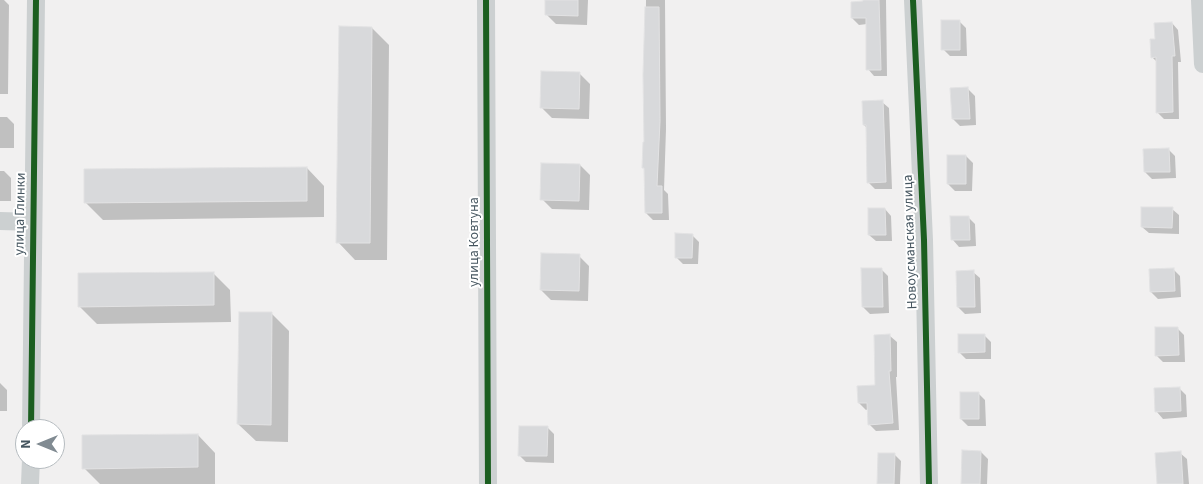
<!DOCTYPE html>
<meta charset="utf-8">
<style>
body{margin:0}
#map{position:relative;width:1203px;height:484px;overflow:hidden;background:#f1f0f0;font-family:"Source Sans 3",sans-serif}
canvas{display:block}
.north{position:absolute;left:15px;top:419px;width:50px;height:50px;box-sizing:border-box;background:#fff;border:1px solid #b5bbbf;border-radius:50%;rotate:270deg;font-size:14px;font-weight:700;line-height:20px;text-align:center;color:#45555f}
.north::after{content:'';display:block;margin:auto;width:18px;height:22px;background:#818b92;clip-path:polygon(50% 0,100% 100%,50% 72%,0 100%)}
</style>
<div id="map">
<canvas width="1203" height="484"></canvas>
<div class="north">N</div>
</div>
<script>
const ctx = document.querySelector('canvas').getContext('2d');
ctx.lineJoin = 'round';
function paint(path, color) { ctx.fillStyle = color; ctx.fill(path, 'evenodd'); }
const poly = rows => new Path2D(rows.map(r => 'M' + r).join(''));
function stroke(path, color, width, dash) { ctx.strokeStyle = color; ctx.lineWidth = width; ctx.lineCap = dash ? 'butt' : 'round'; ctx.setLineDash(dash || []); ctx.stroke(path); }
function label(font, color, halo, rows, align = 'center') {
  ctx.font = font + ' "Source Sans 3",sans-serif'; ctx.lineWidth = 4; ctx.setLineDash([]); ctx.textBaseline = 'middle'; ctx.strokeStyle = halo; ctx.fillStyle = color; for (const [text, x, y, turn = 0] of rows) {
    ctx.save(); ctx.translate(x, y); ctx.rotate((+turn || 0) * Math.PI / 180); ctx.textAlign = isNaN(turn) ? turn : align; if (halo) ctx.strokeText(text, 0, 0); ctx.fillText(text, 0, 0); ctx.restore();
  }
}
paint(poly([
 [0,0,4,0,9,5,8,94,0,94],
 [547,0,588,0,587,25,556,24,546,14],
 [646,0,665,0,666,129,664,190,668,194,669,220,653,220,646,213,644,143],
 [864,0,886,0,887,76,874,76,868,69,867,24,859,25,852,18],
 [959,21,966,28,967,56,950,56,943,49],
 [1172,23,1178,30,1181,62,1178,62,1179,119,1164,119,1157,112,1157,62,1152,57,1157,40],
 [372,28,389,45,387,260,355,260,338,242],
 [580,74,590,84,589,119,552,118,542,108],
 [968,89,975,96,976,125,960,126,953,119],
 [882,102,889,108,892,189,875,189,868,182,867,128,864,125],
 [0,117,7,117,14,124,14,148,0,148],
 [1168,149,1175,156,1176,178,1152,179,1145,172],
 [966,156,973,163,972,191,955,191,948,184],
 [580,165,590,175,589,210,552,209,542,199],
 [307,168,324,186,324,217,103,220,85,202],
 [0,171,4,171,11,178,11,201,0,201],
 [885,209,891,216,892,241,876,241,869,235],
 [1172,209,1179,215,1179,234,1149,233,1142,227],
 [968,217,975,224,976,246,959,247,953,240],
 [692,235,699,242,698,264,683,264,676,257],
 [579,256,589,266,588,301,551,300,541,290],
 [881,269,888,276,889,313,870,314,863,307],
 [1173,269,1180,276,1181,297,1158,299,1151,292],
 [973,272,980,278,981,313,965,314,958,307],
 [213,273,230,290,231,322,97,324,79,306],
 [271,313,289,331,288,442,256,441,238,424],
 [1177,328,1184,335,1185,362,1163,362,1156,355],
 [984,335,991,342,991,359,966,359,959,352],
 [890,336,897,342,897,377,896,377,899,430,876,431,869,424,868,409,866,410,859,403,876,386],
 [0,383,7,390,7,411,0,411],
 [1179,388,1186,395,1187,417,1163,419,1157,412],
 [978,393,985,400,986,426,968,426,961,419],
 [547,427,554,434,554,463,526,462,520,456],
 [198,435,215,453,215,484,100,484,84,468],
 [981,452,988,459,987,484,962,484],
 [1180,453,1187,459,1189,484,1159,484],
 [894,454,901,461,900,484,879,484]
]), '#0003');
const building = poly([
 [545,0,578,0,578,16,545,15,545,0],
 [863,0,879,0,881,70,866,70,866,18,851,18,851,2,863,1,863,0],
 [645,7,659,7,660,121,657,186,662,186,662,213,645,213,644,168,642,168,643,142,644,142,643,75,645,7],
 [941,20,960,20,960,50,941,50,941,20],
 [1172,22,1175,56,1172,56,1173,112,1156,113,1156,57,1151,58,1150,39,1155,39,1154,23,1172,22],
 [339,26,372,27,370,243,336,243,339,26],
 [541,71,580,72,579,109,540,108,541,71],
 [968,87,970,119,952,119,950,88,968,87],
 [883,100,886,182,867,183,866,125,863,125,862,101,883,100],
 [1169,148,1170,172,1144,172,1143,149,1169,148],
 [947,155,966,155,966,184,947,184,947,155],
 [541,163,580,164,579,201,540,200,541,163],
 [307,167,307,201,84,203,84,169,307,167],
 [1141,207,1173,207,1172,228,1141,227,1141,207],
 [868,208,885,208,886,235,868,235,868,208],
 [950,216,969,216,970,240,951,240,950,216],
 [675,233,693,234,692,258,675,258,675,233],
 [541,253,580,254,579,291,540,290,541,253],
 [861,268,882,268,883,307,862,307,861,268],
 [1174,268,1175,291,1150,292,1149,269,1174,268],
 [974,270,975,307,957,307,956,271,974,270],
 [214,272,214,305,78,307,78,273,214,272],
 [239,312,272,312,271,425,237,424,239,312],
 [1155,327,1178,327,1179,355,1155,356,1155,327],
 [890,334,891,371,889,371,893,423,868,425,867,403,858,403,857,386,875,385,874,335,890,334],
 [958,334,985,334,985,352,958,353,958,334],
 [1180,387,1181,411,1155,412,1154,388,1180,387],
 [960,392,979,392,979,419,960,419,960,392],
 [519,426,548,426,547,456,518,456,519,426],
 [198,434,198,467,82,469,82,435,198,434],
 [962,450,981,451,980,484,961,484,962,450],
 [1181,451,1183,484,1157,484,1155,453,1181,451],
 [878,453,895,453,894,484,877,484,878,453]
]);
paint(building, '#d8d9db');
stroke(building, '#e2e2e3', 1);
stroke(poly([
 [486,0,488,484],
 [913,0,924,240,929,484],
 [1200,0,1203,64],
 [0,221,33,222],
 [31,429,36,0],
 [30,484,31,459]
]), '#ccd0d1', 18);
stroke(poly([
 [486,0,488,484],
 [913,0,924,240,929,484],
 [31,429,36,0]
]), '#1b5e20', 6);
label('14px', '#45555f', '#fff', [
 ["улица Глинки",21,214,-89],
 ["улица Ковтуна",475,242,-90],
 ["Новоусманская улица",911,242,-92]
]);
</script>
